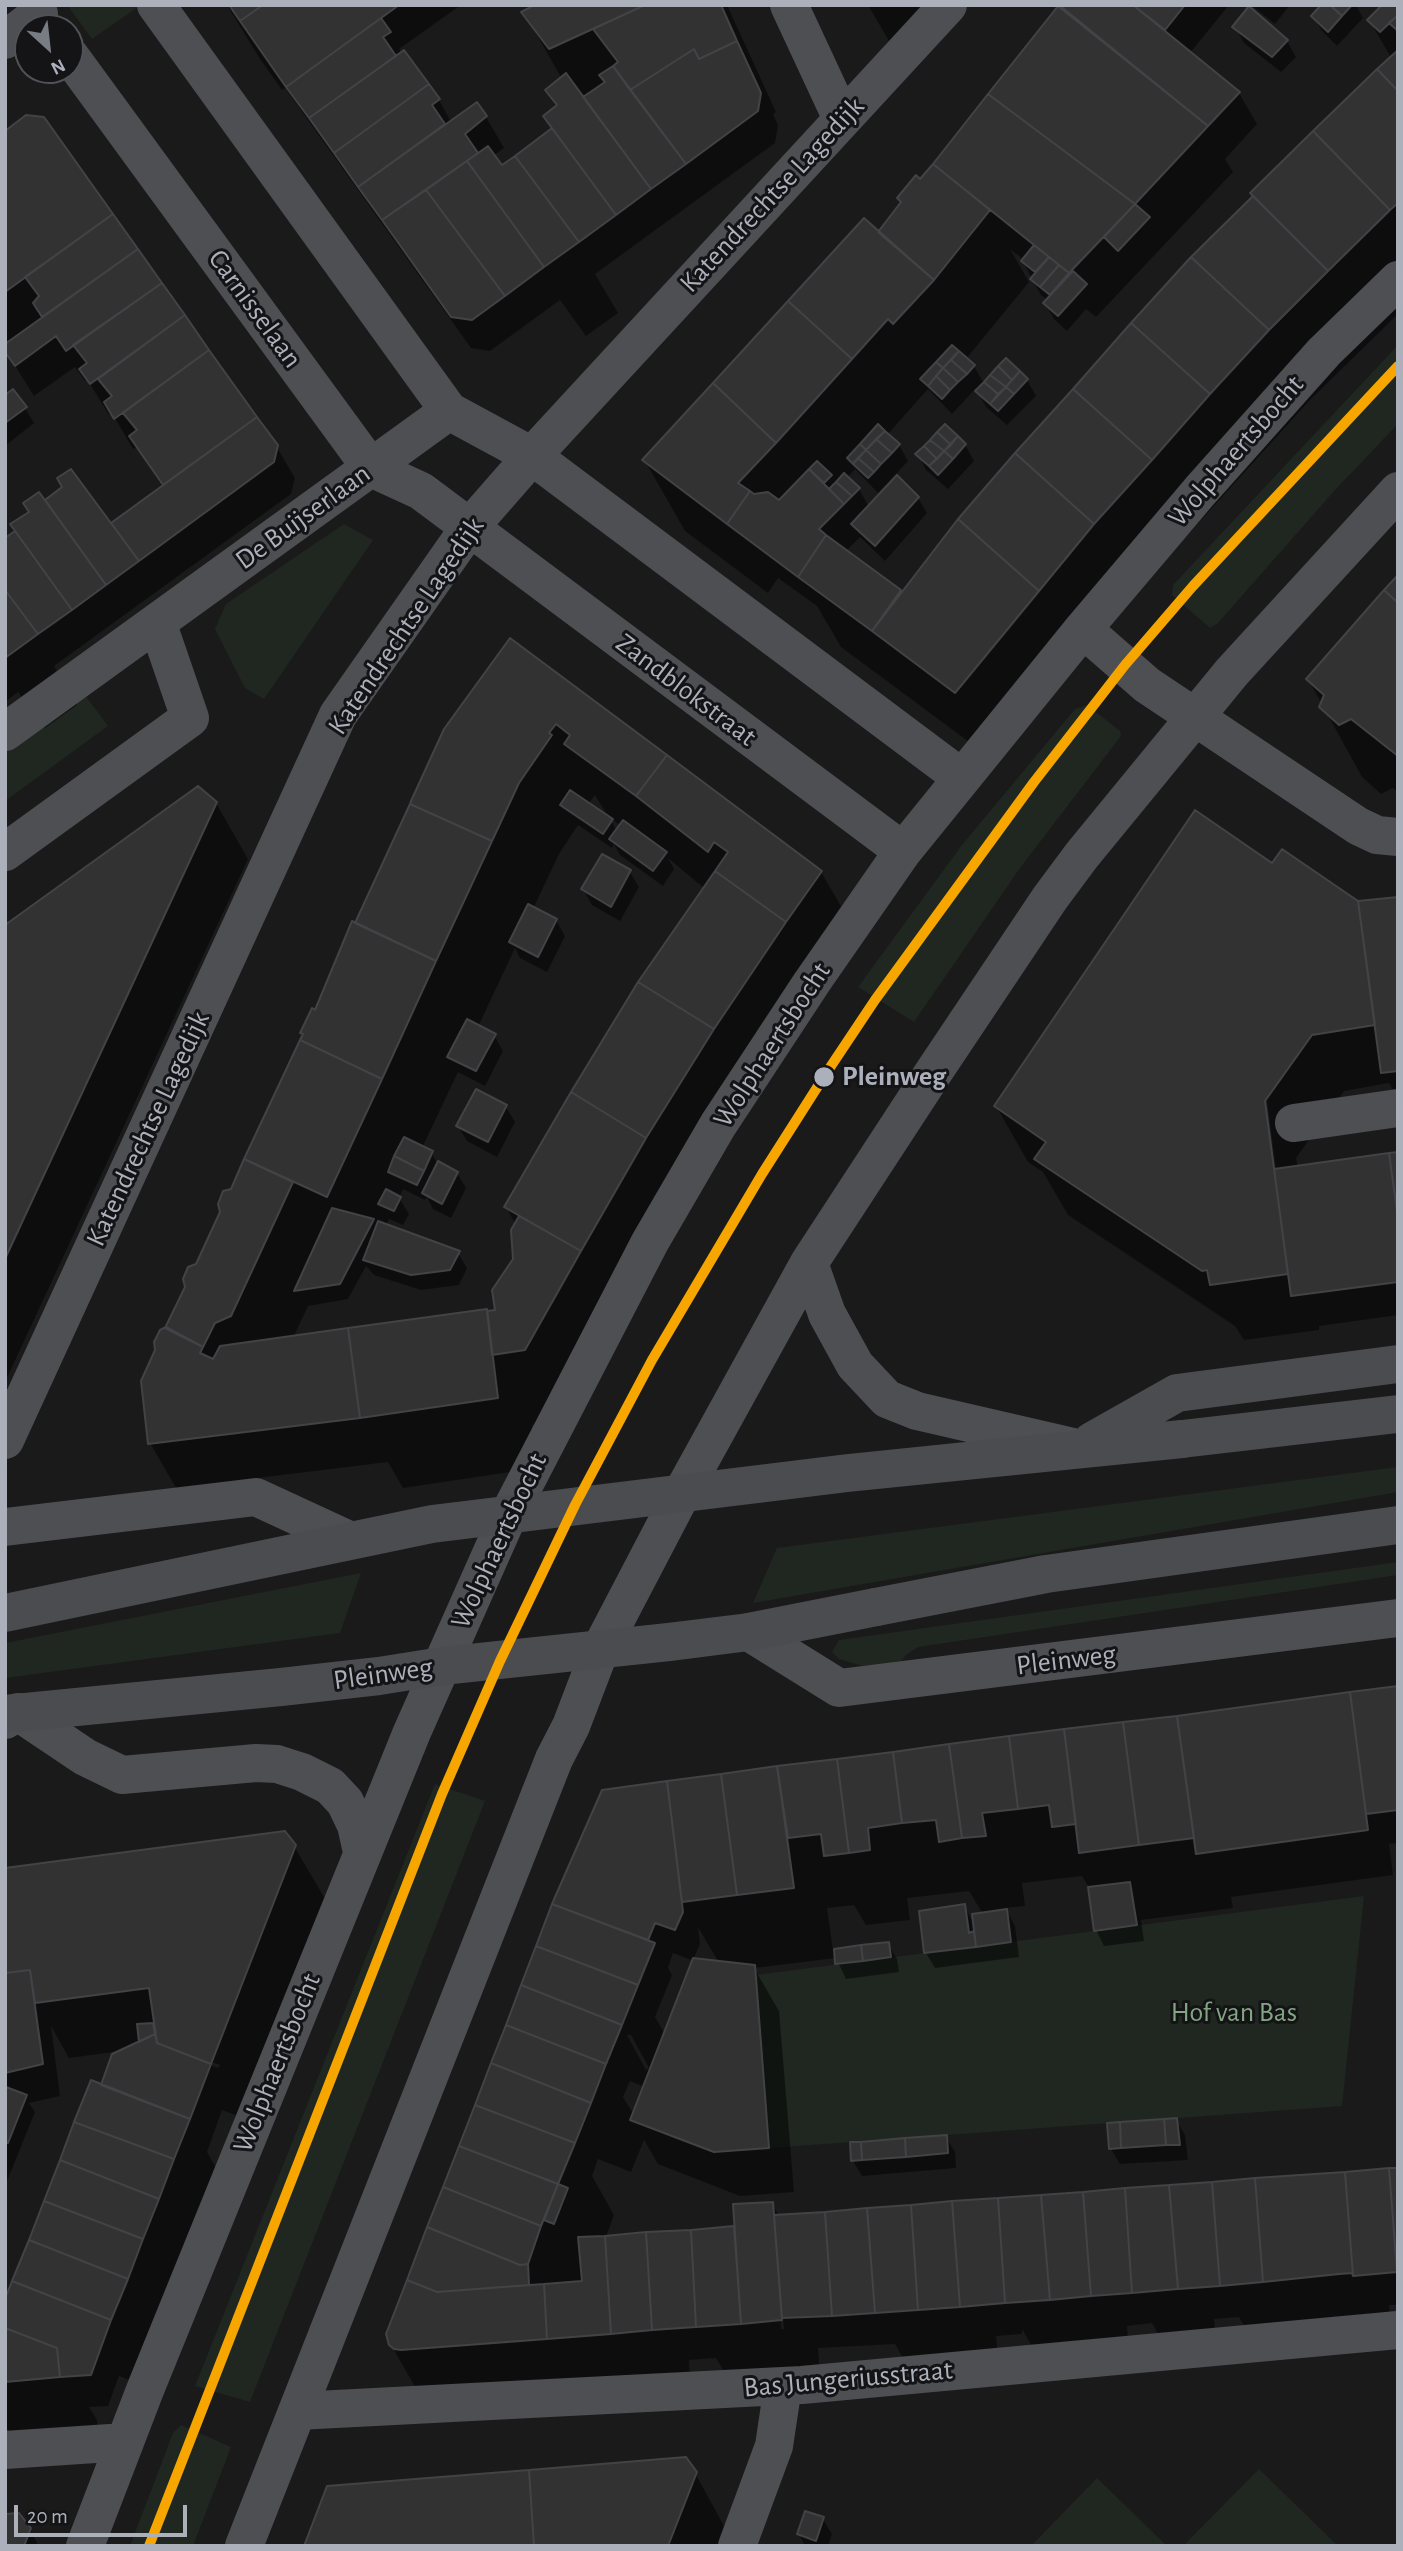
<!DOCTYPE html>
<style>
body{margin:0}
#map{position:relative;width:1403px;height:2551px;overflow:hidden;background:#1a1a1a;font-family:"Alegreya Sans",sans-serif}
canvas{display:block}
.frame{position:absolute;inset:0;border:7px solid #abb0bb;pointer-events:none}
.north{position:absolute;left:14px;top:14px;width:70px;height:70px;box-sizing:border-box;background:#141416;border:2px solid #505258;border-radius:50%;rotate:153deg;font-size:19px;font-weight:700;line-height:28px;text-align:center;color:#abb0bb}
.north::after{content:'';display:block;margin:auto;width:24px;height:32px;background:#787c83;clip-path:polygon(50% 0,100% 100%,50% 72%,0 100%)}
.scale{position:absolute;left:14px;top:2505px;width:173px;height:32px;box-sizing:border-box;border:4px solid #abb0bb;border-top:0;padding-left:9px;font-size:21px;line-height:24px;white-space:nowrap;color:#abb0bb;-webkit-text-stroke:5px #141416;paint-order:stroke}
</style>
<div id="map">
<canvas width="1403" height="2551"></canvas>
<div class="frame"></div>
<div class="north">N</div>
<div class="scale">20 m</div>
</div>
<script>
const ctx = document.querySelector('canvas').getContext('2d');
ctx.lineJoin = 'round';
function paint(path, color) { ctx.fillStyle = color; ctx.fill(path, 'evenodd'); }
const poly = rows => new Path2D(rows.map(r => 'M' + r).join(''));
function stroke(path, color, width, dash) { ctx.strokeStyle = color; ctx.lineWidth = width; ctx.lineCap = dash ? 'butt' : 'round'; ctx.setLineDash(dash || []); ctx.stroke(path); }
function label(font, color, halo, rows, align = 'center') {
  ctx.font = font + ' "Alegreya Sans",sans-serif'; ctx.lineWidth = 6; ctx.setLineDash([]); ctx.textBaseline = 'middle'; ctx.strokeStyle = halo; ctx.fillStyle = color; for (const [text, x, y, turn = 0] of rows) {
    ctx.save(); ctx.translate(x, y); ctx.rotate((+turn || 0) * Math.PI / 180); ctx.textAlign = isNaN(turn) ? turn : align; if (halo) ctx.strokeText(text, 0, 0); ctx.fillText(text, 0, 0); ctx.restore();
  }
}
paint(poly([
 [67,5,136,5,138,7,92,39],
 [1398,345,1398,424,1335,490,1218,623,1210,628,1172,595,1173,585],
 [344,524,373,540,264,699,245,688,215,629,226,604],
 [85,695,108,726,5,801,5,752],
 [1087,705,1120,731,1121,736,1020,868,914,1022,858,987,962,845,1075,709],
 [1398,1467,1398,1492,753,1603,777,1548],
 [1398,1562,1398,1575,918,1647,906,1655,899,1664,863,1666,839,1659,832,1652,839,1640],
 [361,1573,340,1633,5,1678,5,1643],
 [435,1784,485,1801,250,2402,195,2386],
 [1364,1896,1342,2106,769,2148,756,1975],
 [181,2425,231,2447,193,2546,130,2546,173,2433],
 [1259,2469,1338,2546,1183,2546],
 [1097,2478,1167,2546,1031,2546]
]), '#1f2720');
paint(poly([
 [227,5,457,5,458,7,399,49,439,100,451,122,486,117,504,148,493,156,501,167,553,130,545,116,557,107,547,90,562,79,524,12,539,5,727,5,776,112,773,114,778,125,775,143,595,274,618,313,586,336,560,300,490,351,471,348,285,88,282,90,260,59],
 [868,5,933,5,896,53],
 [1061,5,1229,5,1190,53,1239,93,1257,124,1225,159,1233,172,1096,317,1086,309,1067,331,1054,319,1045,303,1048,300,1041,295,1032,279,1023,261,1024,260,1010,249,1029,282,966,359,974,366,984,384,1006,360,1027,380,1036,396,1007,425,986,407,976,388,952,414,928,389,887,435,899,445,908,461,878,493,855,469,847,478,859,489,869,507,918,498,927,513,885,561,860,537,846,551,902,593,1254,197,1252,194,1392,59,1369,20,1398,5,1398,314,1309,401,1134,594,996,762,841,647,817,606,778,578,768,593,685,531,645,461,878,235,902,204,899,199,921,181],
 [1251,5,1290,5,1275,24],
 [1323,5,1356,5,1363,18,1337,46,1322,31,1313,16],
 [1235,27,1287,41,1296,57,1281,72,1244,43],
 [43,118,276,446,295,478,291,494,54,666,77,705,45,728,18,692,5,702,5,540,17,532,44,502,64,487,110,525,163,488,137,447,133,449,112,413,109,415,87,379,85,381,75,367,34,396,7,353,5,355,5,133],
 [5,397,25,408,34,423,5,446],
 [945,426,965,445,974,461,948,489,926,470,918,454],
 [1398,580,1398,792,1393,788,1381,794,1362,777,1308,679],
 [510,640,821,872,862,942,754,1099,565,1420,532,1425,537,1468,403,1488,388,1462,176,1488,150,1443,164,1330,197,1265,304,1037,302,1033,315,1012,356,924],
 [595,795,609,818,589,803],
 [609,817,621,826,617,831],
 [578,825,612,848,614,844,620,855,663,886,674,869,668,858,705,889,506,1207,516,1225,515,1259,497,1312,293,1338,308,1306,348,1299,366,1266,374,1275,421,1290,459,1285,467,1268,458,1253,386,1226,389,1219,403,1225,409,1214,399,1198,403,1189,425,1200,427,1197,433,1209,451,1218,466,1188,457,1173,437,1163,431,1152,422,1148,458,1072,485,1086,503,1051,494,1035,478,1027,515,948,520,958,547,972,565,936,556,920,533,909,559,854],
 [216,803,248,859,5,1382,5,927],
 [1273,866,1357,902,1398,898,1398,1099,1389,1083,1344,1091,1296,1158,1298,1167,1398,1154,1398,1315,1319,1326,1319,1330,1244,1340,1235,1326,1068,1215,1043,1172,1028,1162,996,1106],
 [1263,1093,1266,1093,1276,1170,1273,1170],
 [630,872,639,887,620,921,592,905,583,889],
 [506,1107,515,1122,497,1157,467,1141,458,1126],
 [1398,1687,1398,1843,1389,1844,1393,1875,1231,1897,1233,1908,1141,1920,1144,1941,1104,1946,1096,1930,1090,1889,1082,1876,1022,1883,1025,1906,1005,1908,1015,1926,1019,1957,935,1968,926,1953,964,1906,975,1925,983,1914,969,1891,907,1898,910,1920,866,1925,854,1905,827,1908,833,1951,888,1944,897,1959,899,1972,846,1979,836,1958,754,1968,779,2011,794,2192,740,2196,658,2164,644,2140,631,2172,598,2159,592,2176,614,2215,606,2237,736,2228,772,2204,779,2216,1398,2169,1398,2305,1389,2305,1392,2343,1262,2356,1239,2317,1214,2319,1217,2359,1174,2363,1152,2323,1127,2326,1130,2366,1047,2373,1022,2329,1022,2334,996,2336,1000,2376,917,2383,895,2344,818,2348,821,2390,739,2397,716,2358,689,2360,691,2400,432,2416,391,2345,538,1945,603,1791,1349,1694,1352,1699],
 [698,1927,719,1963,693,1960,700,1944],
 [673,1953,694,1961,665,2034,655,2017,672,1975,668,1968],
 [627,2035,631,2035,649,2068,646,2070],
 [630,2081,645,2087,634,2115,623,2097],
 [780,2314,783,2318,784,2329,781,2329],
 [294,1846,327,1902,243,2118,222,2110,207,2152,229,2191,152,2389,119,2376,108,2406,89,2407,97,2420,99,2447,22,2454,5,2424,5,2304,102,2087,121,2051,69,2058,51,2026,60,2096,29,2103,35,2112,5,2186,5,1870],
 [181,2050,220,2065,218,2068,181,2054],
 [1176,2120,1185,2135,1188,2160,1120,2164,1111,2149],
 [946,2137,955,2152,956,2168,862,2176,853,2161],
 [695,2473,735,2546,306,2546],
 [823,2519,832,2534,828,2546,805,2546,799,2534],
 [29,2529,39,2546,5,2546]
]), '#0007');
const building = poly([
 [229,5,263,5,240,21,229,5],
 [263,5,399,5,286,87,240,21,263,5],
 [535,5,645,5,549,49,521,12,535,5],
 [645,5,721,5,737,41,699,59,694,49,630,90,613,66,618,62,593,29,645,5],
 [1059,5,1133,5,1240,92,1208,126,1059,5],
 [1133,5,1185,5,1165,30,1133,5],
 [1321,5,1330,5,1342,16,1328,32,1311,16,1321,5],
 [1330,5,1352,5,1342,16,1330,5],
 [1382,5,1398,5,1398,15,1380,32,1367,20,1382,5],
 [1058,6,1208,126,1135,204,988,94,1058,6],
 [1249,6,1288,40,1272,57,1232,27,1249,6],
 [1398,15,1398,31,1389,23,1398,15],
 [381,18,391,32,383,37,396,56,309,118,286,87,381,18],
 [737,41,761,93,758,111,686,164,630,90,694,49,699,59,737,41],
 [404,50,429,84,334,153,309,118,404,50],
 [1398,50,1398,91,1377,69,1398,50],
 [613,66,686,164,651,189,583,97,605,82,599,75,613,66],
 [1377,69,1398,91,1398,203,1390,210,1313,131,1377,69],
 [566,73,651,189,616,215,543,116,557,105,545,90,566,73],
 [429,84,440,99,432,105,445,124,358,187,334,153,429,84],
 [988,94,1135,204,1069,273,933,164,988,94],
 [477,102,487,116,465,134,478,153,382,220,358,187,477,102],
 [26,115,44,117,113,214,5,292,5,131,26,115],
 [552,128,616,215,579,242,515,156,552,128],
 [1313,131,1390,210,1328,271,1250,193,1313,131],
 [488,146,502,165,515,156,579,242,544,267,467,161,488,146],
 [467,161,544,267,505,296,426,190,467,161],
 [933,164,990,210,934,280,878,232,901,202,897,198,916,175,920,179,933,164],
 [426,190,505,296,472,320,451,317,382,220,426,190],
 [1253,196,1328,271,1269,330,1191,257,1253,196],
 [1135,204,1150,217,1118,251,1104,237,1135,204],
 [113,214,138,249,42,317,33,303,39,296,25,277,113,214],
 [864,218,934,280,893,324,888,319,852,359,788,301,864,218],
 [1034,245,1049,257,1035,272,1021,261,1034,245],
 [138,249,162,283,66,351,56,336,15,366,5,352,5,344,138,249],
 [1049,257,1059,265,1040,287,1030,279,1049,257],
 [1191,257,1269,330,1210,394,1131,323,1191,257],
 [1059,265,1069,273,1050,295,1040,287,1059,265],
 [1073,271,1087,284,1058,316,1043,303,1073,271],
 [162,283,185,315,90,384,79,369,87,363,73,345,162,283],
 [788,301,852,359,776,443,713,383,788,301],
 [185,315,209,350,114,419,104,402,112,396,98,379,185,315],
 [1131,323,1210,394,1152,460,1073,389,1131,323],
 [952,345,959,351,943,368,936,362,952,345],
 [209,350,257,417,163,485,129,436,137,430,123,413,209,350],
 [959,351,975,365,967,374,951,360,959,351],
 [1006,358,1020,371,1012,380,998,366,1006,358],
 [951,360,967,374,958,382,943,368,951,360],
 [936,362,943,368,928,386,920,379,936,362],
 [998,366,1012,380,1006,387,990,375,998,366],
 [943,368,958,382,950,390,936,376,943,368],
 [1020,371,1028,379,1014,394,1006,387,1020,371],
 [990,375,1006,387,998,394,984,382,990,375],
 [936,376,950,390,942,399,928,386,936,376],
 [984,382,998,394,990,404,975,391,984,382],
 [713,383,776,443,738,483,750,491,727,524,642,460,713,383],
 [1006,387,1014,394,998,411,990,404,1006,387],
 [13,389,27,407,5,423,5,395,13,389],
 [1073,389,1152,460,1094,524,1015,453,1073,389],
 [257,417,278,445,274,462,139,561,111,523,257,417],
 [878,424,885,431,866,450,860,444,878,424],
 [945,424,958,436,951,445,937,432,945,424],
 [885,431,900,444,892,453,876,439,885,431],
 [937,432,951,445,944,451,930,440,937,432],
 [958,436,966,444,953,459,944,451,958,436],
 [876,439,892,453,881,464,866,450,876,439],
 [930,440,944,451,937,459,924,446,930,440],
 [860,444,866,450,853,464,847,458,860,444],
 [924,446,937,459,929,466,915,454,924,446],
 [866,450,881,464,874,472,858,458,866,450],
 [944,451,953,459,938,475,929,466,944,451],
 [1015,453,1094,524,1039,591,958,519,1015,453],
 [858,458,874,472,868,478,853,464,858,458],
 [817,461,832,475,824,483,809,469,817,461],
 [71,469,139,561,106,585,45,500,62,487,57,478,71,469],
 [809,469,844,504,819,529,826,535,798,577,727,524,750,491,754,494,768,492,779,500,809,469],
 [844,473,860,488,852,496,836,482,844,473],
 [897,475,919,497,875,546,851,524,897,475],
 [836,482,852,496,844,504,829,489,836,482],
 [39,492,106,585,72,610,10,524,29,512,23,503,39,492],
 [958,519,1039,591,955,693,872,631,958,519],
 [15,531,72,610,38,634,5,590,5,538,15,531],
 [826,535,901,590,872,631,798,577,826,535],
 [1398,575,1398,603,1384,590,1398,575],
 [5,590,38,634,5,658,5,590],
 [1384,590,1398,603,1398,756,1351,719,1339,725,1319,707,1324,695,1306,679,1384,590],
 [510,638,667,755,636,796,564,744,570,735,556,724,549,733,552,735,519,783,492,841,410,804,411,801,444,729,510,638],
 [667,755,822,871,786,922,715,871,728,852,714,842,708,852,636,796,667,755],
 [198,786,217,802,5,1259,5,925,198,786],
 [570,790,613,819,603,834,560,805,570,790],
 [410,804,492,841,436,961,355,923,410,804],
 [1195,810,1272,863,1282,849,1358,901,1375,1025,1312,1035,1265,1101,1288,1274,1210,1285,1207,1270,1202,1271,1034,1159,1046,1142,994,1106,1195,810],
 [623,820,667,852,653,871,609,839,623,820],
 [602,854,631,870,611,907,581,889,602,854],
 [715,871,786,922,714,1029,638,982,715,871],
 [1398,897,1398,1071,1381,1073,1358,901,1398,897],
 [528,904,557,919,538,957,509,942,528,904],
 [352,921,436,961,382,1079,300,1040,303,1034,300,1033,312,1008,315,1010,352,921],
 [638,982,714,1029,646,1138,571,1092,638,982],
 [467,1019,496,1034,476,1071,447,1057,467,1019],
 [300,1040,382,1079,327,1197,244,1159,300,1040],
 [476,1089,507,1105,488,1142,456,1126,476,1089],
 [571,1092,646,1138,581,1251,504,1207,571,1092],
 [404,1137,433,1151,424,1171,394,1156,404,1137],
 [1398,1152,1398,1218,1389,1153,1398,1152],
 [1389,1153,1398,1218,1398,1282,1291,1296,1274,1169,1389,1153],
 [394,1156,424,1171,417,1185,388,1172,394,1156],
 [244,1159,293,1182,231,1316,215,1323,203,1347,165,1328,185,1287,183,1279,188,1267,196,1264,220,1212,218,1204,223,1191,231,1189,244,1159],
 [438,1161,458,1172,442,1204,422,1193,438,1161],
 [386,1189,401,1197,394,1211,378,1204,386,1189],
 [332,1208,374,1219,340,1284,294,1291,332,1208],
 [519,1216,581,1251,525,1350,492,1355,487,1311,495,1310,492,1290,513,1259,511,1230,519,1216],
 [378,1221,460,1251,450,1270,411,1275,363,1260,378,1221],
 [487,1309,498,1398,360,1418,348,1328,487,1309],
 [166,1327,203,1347,200,1353,213,1359,220,1346,348,1328,360,1418,148,1444,141,1381,155,1350,154,1342,160,1330,166,1327],
 [1398,1686,1398,1810,1366,1814,1350,1692,1398,1686],
 [1350,1692,1368,1830,1196,1854,1177,1716,1350,1692],
 [1177,1716,1194,1838,1139,1845,1123,1722,1177,1716],
 [1123,1722,1139,1845,1079,1853,1064,1729,1123,1722],
 [1064,1729,1076,1824,1052,1827,1049,1805,1018,1809,1009,1736,1064,1729],
 [1009,1736,1018,1809,982,1813,986,1836,962,1838,949,1744,1009,1736],
 [949,1744,962,1838,939,1842,936,1820,902,1823,893,1752,949,1744],
 [893,1752,902,1823,868,1828,870,1850,849,1853,837,1759,893,1752],
 [837,1759,849,1853,824,1856,821,1834,788,1838,777,1766,837,1759],
 [777,1766,794,1888,737,1895,721,1774,777,1766],
 [721,1774,737,1895,682,1902,667,1781,721,1774],
 [667,1781,683,1912,675,1930,655,1923,648,1940,552,1904,602,1790,667,1781],
 [285,1831,296,1845,211,2064,157,2043,149,1988,35,2003,30,1970,5,1973,5,1868,285,1831],
 [1130,1882,1137,1925,1094,1931,1088,1887,1130,1882],
 [552,1904,655,1943,638,1985,536,1946,552,1904],
 [965,1904,969,1933,974,1931,976,1947,924,1953,919,1911,965,1904],
 [1007,1909,1011,1942,976,1947,972,1914,1007,1909],
 [889,1942,891,1957,863,1961,861,1945,889,1942],
 [861,1945,863,1961,835,1964,834,1949,861,1945],
 [536,1946,638,1985,622,2025,521,1985,536,1946],
 [693,1958,755,1965,769,2148,714,2152,630,2120,693,1958],
 [30,1970,43,2064,5,2073,5,1973,30,1970],
 [521,1985,622,2025,606,2064,506,2025,521,1985],
 [153,2023,155,2034,139,2042,137,2024,153,2023],
 [506,2025,606,2064,591,2103,491,2063,506,2025],
 [155,2034,157,2043,211,2064,190,2119,101,2085,112,2054,155,2034],
 [491,2063,591,2103,575,2143,475,2105,491,2063],
 [91,2080,190,2119,174,2159,74,2122,91,2080],
 [6,2087,27,2095,8,2143,5,2142,6,2087],
 [475,2105,575,2143,558,2184,459,2146,475,2105],
 [1177,2118,1180,2145,1166,2145,1164,2119,1177,2118],
 [1164,2119,1166,2145,1121,2148,1120,2122,1164,2119],
 [74,2122,174,2159,159,2199,60,2160,74,2122],
 [1120,2122,1121,2148,1109,2149,1107,2123,1120,2122],
 [947,2135,948,2153,906,2157,905,2138,947,2135],
 [905,2138,906,2157,862,2160,861,2142,905,2138],
 [850,2142,861,2142,862,2160,851,2161,850,2142],
 [459,2146,558,2184,541,2226,443,2187,459,2146],
 [60,2160,159,2199,143,2239,44,2201,60,2160],
 [1389,2168,1397,2272,1353,2276,1345,2172,1389,2168],
 [1389,2168,1398,2168,1397,2272,1389,2168],
 [1345,2172,1353,2276,1352,2273,1339,2274,1263,2282,1255,2178,1345,2172],
 [1255,2178,1263,2282,1220,2286,1212,2182,1255,2178],
 [1212,2182,1220,2286,1178,2289,1169,2185,1212,2182],
 [558,2184,568,2188,554,2224,544,2220,558,2184],
 [1169,2185,1178,2289,1132,2293,1125,2188,1169,2185],
 [443,2187,541,2226,528,2264,520,2265,427,2227,443,2187],
 [1125,2188,1132,2293,1091,2296,1083,2192,1125,2188],
 [1083,2192,1091,2296,1050,2300,1041,2195,1083,2192],
 [1041,2195,1050,2300,1005,2303,998,2198,1041,2195],
 [998,2198,1005,2303,960,2307,952,2201,998,2198],
 [44,2201,143,2239,128,2279,29,2240,44,2201],
 [952,2201,960,2307,918,2310,911,2205,952,2201],
 [773,2202,782,2320,741,2324,733,2204,773,2202],
 [911,2205,918,2310,875,2313,867,2208,911,2205],
 [867,2208,875,2313,832,2316,825,2212,867,2208],
 [825,2212,832,2316,782,2318,774,2215,825,2212],
 [734,2226,741,2324,696,2327,691,2230,734,2226],
 [427,2227,520,2265,528,2264,529,2285,437,2292,407,2280,427,2227],
 [691,2230,696,2327,652,2330,646,2232,691,2230],
 [646,2232,652,2330,611,2334,605,2236,646,2232],
 [605,2236,611,2334,547,2339,544,2284,582,2281,578,2237,605,2236],
 [29,2240,128,2279,111,2320,12,2281,29,2240],
 [407,2280,437,2292,544,2284,547,2339,401,2350,394,2349,389,2345,386,2334,407,2280],
 [12,2281,111,2320,91,2375,60,2377,57,2348,5,2328,5,2299,12,2281],
 [5,2328,57,2348,60,2377,5,2382,5,2328],
 [686,2457,697,2472,668,2546,534,2546,529,2470,686,2457],
 [529,2470,534,2546,304,2546,327,2486,529,2470],
 [805,2511,824,2517,816,2541,797,2534,805,2511],
 [19,2513,31,2528,24,2546,5,2546,5,2514,19,2513]
]);
paint(building, '#323232');
stroke(building, '#424346', 2);
stroke(poly([
 [156,5,449,411,532,456,962,778],
 [789,5,842,119],
 [5,40,39,14],
 [70,56,371,468,421,491,903,851],
 [1083,629,1147,685,1358,826,1377,835,1398,837],
 [5,732,449,411],
 [5,852,190,718,157,622],
 [1294,1123,1398,1108],
 [809,1263,827,1314,855,1365,887,1399,917,1411,1073,1447],
 [5,1440,338,715,469,528,532,456,948,5],
 [5,1527,256,1497,349,1540],
 [749,1632,839,1688,1398,1618],
 [5,1720,18,1712,85,1757,122,1775,256,1763,277,1764,302,1772,330,1786,345,1802,356,1825,362,1852],
 [297,2411,802,2385,1398,2330],
 [5,2450,125,2442],
 [85,2546,145,2390,412,1732,508,1516,650,1242,718,1125,812,982,903,851,1083,629,1200,491,1324,352,1398,280],
 [244,2546,554,1759,571,1726,600,1650,681,1495,809,1263,935,1070,1050,898,1082,855,1232,672,1398,491],
 [737,2546,774,2446,783,2386]
]), '#4e4f53', 38);
stroke(poly([
 [1092,1441,1177,1393,1398,1364],
 [5,1613,432,1524,848,1473,1182,1439],
 [5,1714,281,1687,379,1676,442,1666,669,1642,749,1632,876,1607]
]), '#4b4c4f', 38);
stroke(poly([
 [1182,1439,1398,1414],
 [876,1607,1046,1574,1398,1525]
]), '#4b4c4f', 38);
stroke(poly([
 [149,2546,442,1794,500,1661,575,1505,652,1360,762,1174,825,1075,875,1000,1034,782,1125,665,1193,586,1398,366]
]), '#f7a600', 10);
for (const [x, y, r, color] of [
 [824,1077,11,"#abb0bb"]
]) { const dot = new Path2D(); dot.arc(x, y, r, 0, 2 * Math.PI); ctx.fillStyle = color; ctx.fill(dot); stroke(dot, '#141416', 2.5); }
label('28px', '#abb0bb', '#141416', [
 ["Katendrechtse Lagedijk",772,195,-47],
 ["Carnisselaan",255,309,54],
 ["Wolphaertsbocht",1236,451,-49],
 ["De Buijserlaan",303,517,-36],
 ["Katendrechtse Lagedijk",406,626,-56],
 ["Zandblokstraat",686,690,37],
 ["Wolphaertsbocht",772,1045,-57],
 ["Katendrechtse Lagedijk",148,1129,-65],
 ["Wolphaertsbocht",499,1541,-65],
 ["Pleinweg",1066,1660,-7],
 ["Pleinweg",383,1674,-8],
 ["Wolphaertsbocht",277,2063,-68],
 ["Bas Jungeriusstraat",848,2379,-5]
]);
label('bold 28px', '#abb0bb', '#141416', [
 ["Pleinweg",842,1077]
], 'left');
label('28px', '#82a683', '#141416', [
 ["Hof van Bas",1234,2013]
]);
</script>
